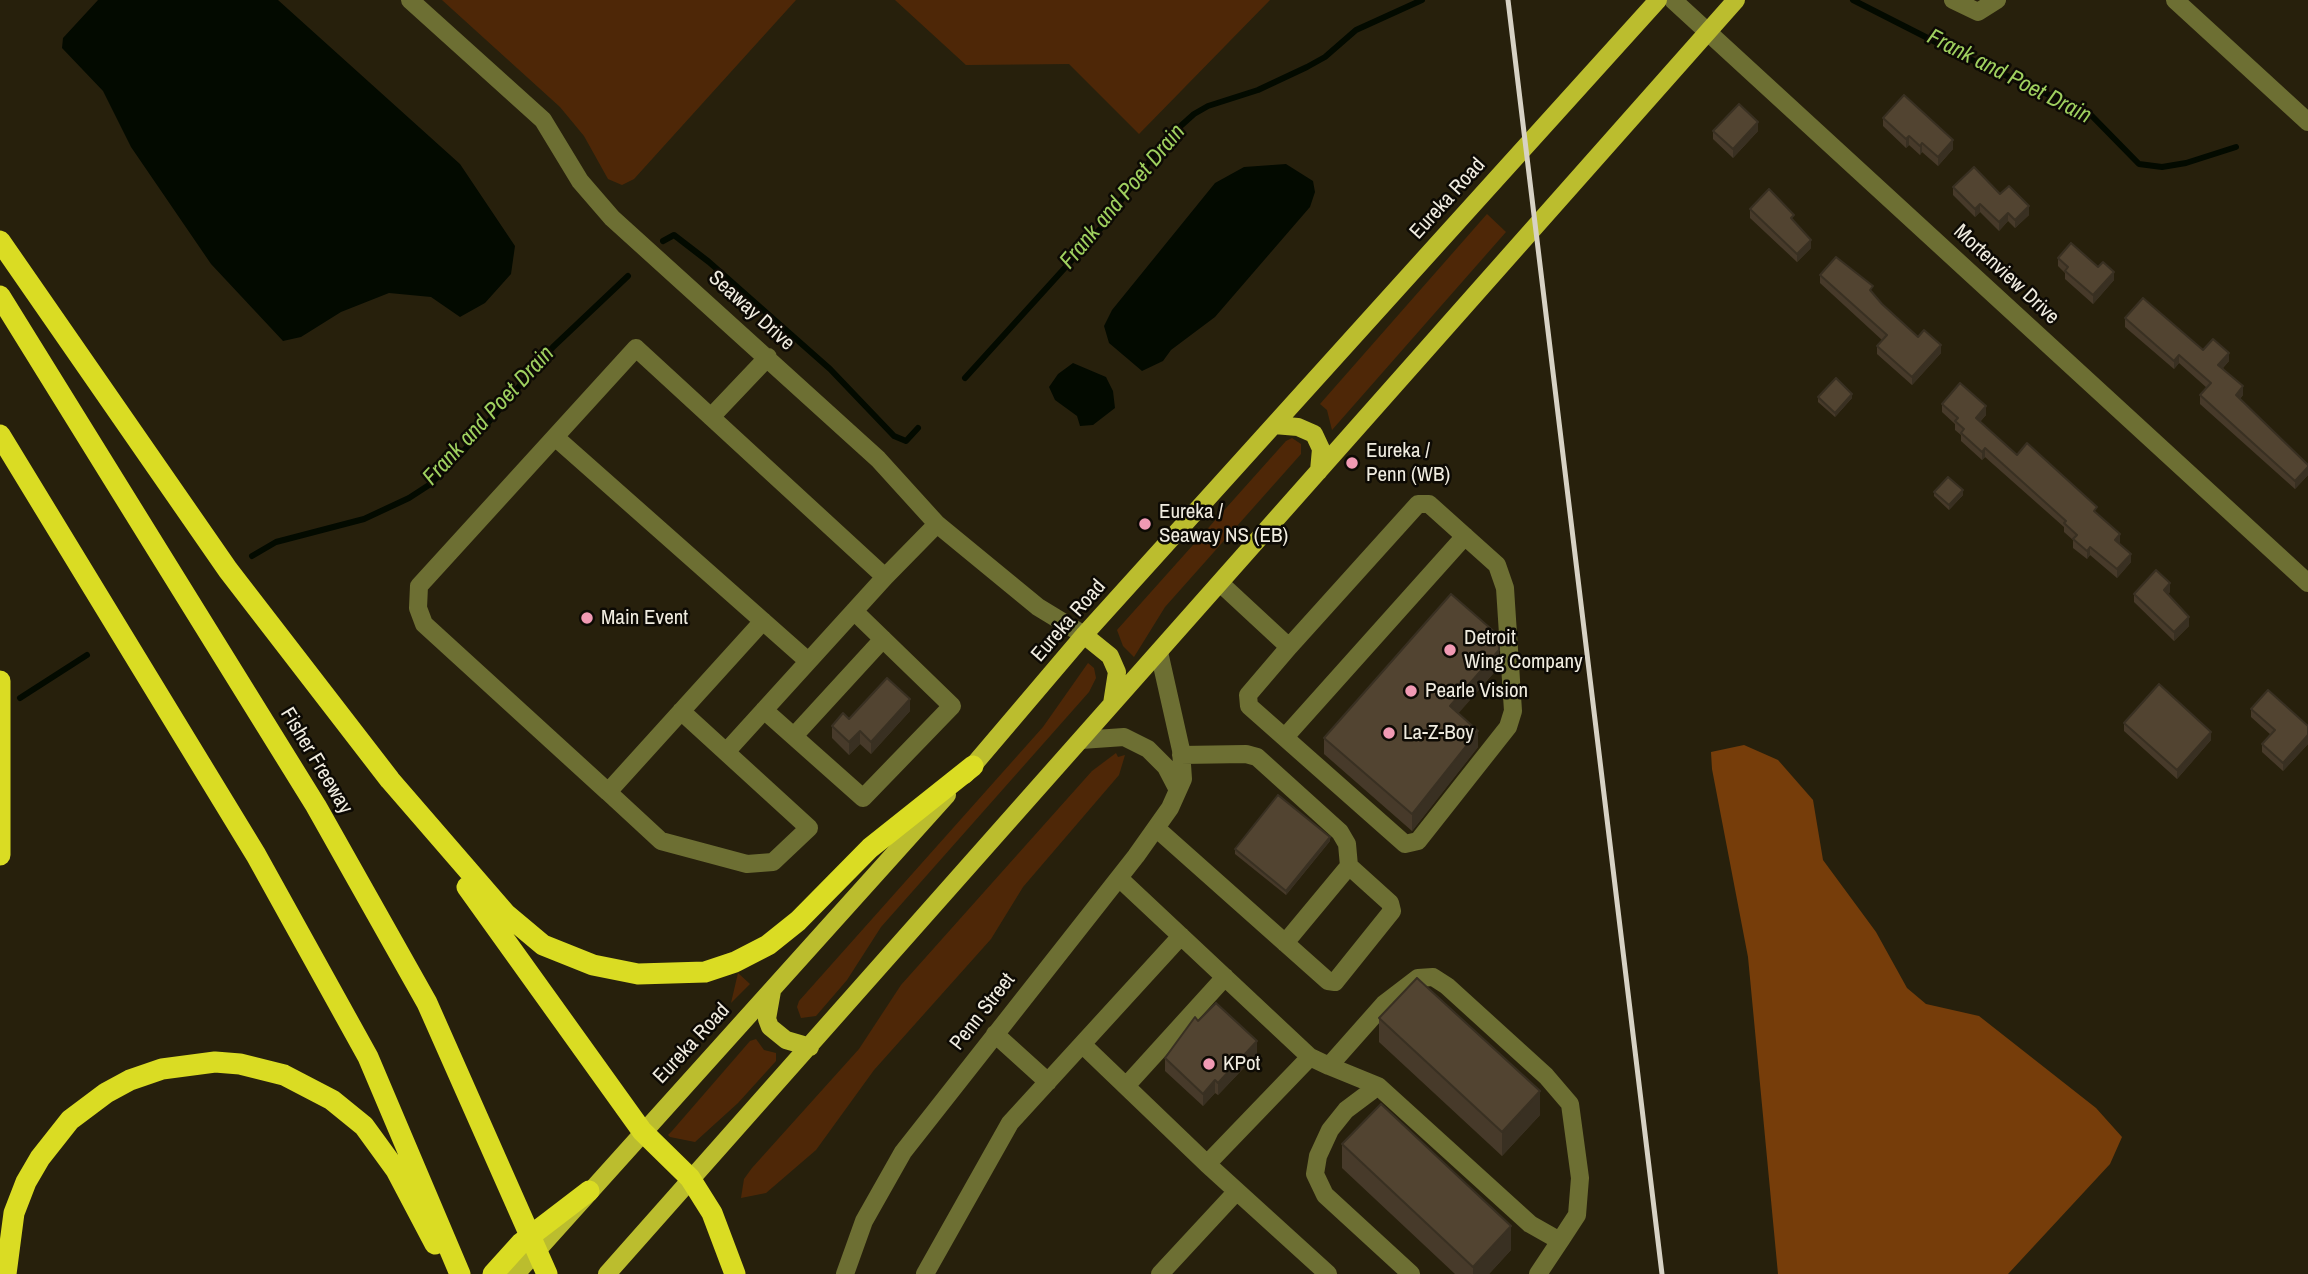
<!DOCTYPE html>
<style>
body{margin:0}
canvas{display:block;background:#27200c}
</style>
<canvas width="2308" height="1274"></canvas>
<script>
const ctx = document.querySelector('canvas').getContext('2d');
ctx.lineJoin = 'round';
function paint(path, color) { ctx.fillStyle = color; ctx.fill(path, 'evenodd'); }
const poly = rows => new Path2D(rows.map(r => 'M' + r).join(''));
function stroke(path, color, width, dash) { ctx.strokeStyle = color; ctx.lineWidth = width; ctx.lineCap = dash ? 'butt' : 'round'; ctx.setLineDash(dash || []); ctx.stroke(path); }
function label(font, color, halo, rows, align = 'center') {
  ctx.font = font + ' "Archivo Narrow",sans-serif'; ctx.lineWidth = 5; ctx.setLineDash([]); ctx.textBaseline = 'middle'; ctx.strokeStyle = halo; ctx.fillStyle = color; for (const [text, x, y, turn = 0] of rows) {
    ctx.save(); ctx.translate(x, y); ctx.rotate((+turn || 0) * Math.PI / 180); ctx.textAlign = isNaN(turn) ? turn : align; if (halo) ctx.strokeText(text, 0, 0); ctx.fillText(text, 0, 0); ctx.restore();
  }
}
paint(poly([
 [442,0,796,0,634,179,622,185,608,179,584,136,560,107],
 [895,0,1270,0,1139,134,1069,64,966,65],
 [1487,214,1506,232,1332,430,1327,410,1320,404],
 [1292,438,1301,444,1301,454,1165,607,1134,657,1123,646,1117,630,1286,441],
 [1088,663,1094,668,1096,678,1089,692,881,927,847,980,816,1016,801,1018,797,1007,799,1001,1043,727],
 [1116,753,1118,757,1125,755,1119,775,1023,887,991,939,874,1070,816,1150,766,1193,741,1198,744,1179,752,1168,859,1049,901,985,1092,771],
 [738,973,750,984,731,1003],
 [756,1039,764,1050,776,1053,776,1061,738,1103,695,1142,670,1137,668,1135,672,1131,750,1041]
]), '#4e2707');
paint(poly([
 [1744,745,1778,760,1813,800,1823,860,1876,932,1907,988,1926,1004,1979,1016,2096,1108,2122,1137,2110,1164,2008,1274,1778,1274,1748,957,1712,769,1711,752]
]), '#763d0a');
paint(poly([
 [98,0,278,0,460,164,515,246,511,274,485,303,460,317,431,297,389,293,341,312,301,337,283,341,211,264,131,147,103,91,62,48,63,38],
 [1286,164,1313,181,1315,192,1310,207,1215,317,1171,350,1163,361,1142,371,1109,343,1104,326,1112,310,1215,183,1244,167],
 [1073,363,1106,377,1113,391,1115,408,1093,425,1080,426,1077,416,1055,400,1049,387,1058,374]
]), '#030a00');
stroke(poly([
 [1853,0,1963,56,2089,113,2139,164,2162,167,2186,163,2236,147],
 [663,241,674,235,709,262,830,369,894,436,906,441,918,428],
 [965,378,1101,228,1165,140,1194,114,1208,106,1258,90,1307,67,1325,57,1356,30,1422,0],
 [252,556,276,542,364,519,409,498,429,485,461,454,553,347,628,276],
 [20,698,87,655]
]), '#030a00', 6);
stroke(poly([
 [410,0,543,120,580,181,612,218,878,459,937,524,1038,607,1084,635],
 [1673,0,2308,583],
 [1953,0,1978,12,1997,0],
 [2175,0,2308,122],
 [711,417,768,357],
 [555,437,808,661],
 [1220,583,1289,647,1248,695,1249,706,1405,844,1418,841,1508,727,1513,711,1505,588,1497,565,1429,504,1418,504,1289,647],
 [763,621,608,792,424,624,418,608,419,586,636,348,885,577],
 [764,710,863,798,952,706,854,611],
 [794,736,883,639],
 [1285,737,1465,536],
 [1081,740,1124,737,1148,749,1166,767,1178,790],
 [726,752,885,577,937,524],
 [608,792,661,841,747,864,773,862,809,828,681,711],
 [1156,828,1328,981,1335,982,1392,911,1390,903,1349,866,1347,844,1340,832,1257,757,1246,754,1181,755],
 [1119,878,1310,1057,1329,1066,1378,1086,1530,1224,1560,1241,1577,1215,1580,1178,1570,1104,1546,1076,1447,986,1433,977,1418,978,1384,1004,1329,1066],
 [1285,943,1349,866],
 [995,1034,1048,1082],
 [1083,1045,1207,1164],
 [1310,1057,1207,1164,1328,1274],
 [1126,1086,1225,977],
 [1378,1086,1346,1110,1330,1130,1318,1156,1315,1174,1325,1195,1411,1274],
 [845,1274,864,1221,903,1152,1136,856,1170,808,1183,779,1181,750,1159,652],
 [925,1274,1010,1123,1181,936],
 [1160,1274,1237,1191],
 [1538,1274,1560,1241]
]), '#6d6f33', 18);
stroke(poly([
 [1274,425,1298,427,1314,434,1321,449,1319,471],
 [1084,635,1110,656,1117,672,1112,704],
 [965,775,1084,635,1658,0],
 [772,991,767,1019,770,1027,786,1040,810,1047],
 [516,1274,947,795],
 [607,1274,1736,0]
]), '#bbbd2e', 18);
stroke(poly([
 [0,241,228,570,390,780,506,914,543,945,593,965,638,974,705,972,735,962,768,945,798,921,870,848,973,766],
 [0,296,316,806,427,1003,547,1274],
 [0,435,256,855,368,1057,460,1274],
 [0,681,0,855],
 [467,887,642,1131,690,1178,712,1213,735,1274],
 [6,1274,14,1213,26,1182,40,1158,70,1120,106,1093,130,1080,162,1069,215,1062,240,1064,284,1075,332,1100,364,1126,396,1170,435,1244],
 [493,1274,521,1243,589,1191]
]), '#dadc23', 21);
stroke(poly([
 [1508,0,1662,1274]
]), '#d7d2c5', 5);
paint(poly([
 [1883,118,1953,149,1938,166,1922,152,1920,155,1909,145,1906,148,1883,126],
 [1713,131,1758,131,1733,158,1713,139],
 [1953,187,2000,194,2029,215,2015,228,2008,221,1999,231,1980,212,1975,217,1953,195],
 [1750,209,1794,222,1811,248,1797,262,1750,218],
 [2058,258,2114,280,2093,304,2065,279,2065,273,2058,266],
 [1820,275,1873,294,1882,304,1918,337,1941,353,1912,385,1877,354,1877,346,1882,340,1820,283],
 [2125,318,2229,361,2223,368,2243,395,2240,399,2308,465,2308,475,2295,489,2200,404,2200,395,2207,388,2179,363,2174,369,2125,327],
 [1818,397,1852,398,1835,417,1818,402],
 [1942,404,1986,415,1980,422,2017,455,2097,514,2120,542,2119,543,2131,562,2117,578,2090,555,2087,559,2073,548,2073,540,2064,532,2064,527,1985,457,1982,460,1961,441,1961,435,1955,430,1955,424,1942,412],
 [1934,492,1963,495,1949,510,1934,496],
 [2170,592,2168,594,2189,626,2174,641,2134,602,2134,594],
 [1499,667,1458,713,1478,747,1412,831,1324,754,1324,738],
 [2251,709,2308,726,2308,744,2283,771,2262,752,2262,744,2271,735,2251,717],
 [910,711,871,754,860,744,849,755,832,738,832,726,849,719],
 [2124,723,2211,740,2177,779,2124,731],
 [1330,841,1286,895,1235,854,1235,849],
 [1379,1018,1540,1115,1502,1156,1379,1042],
 [1198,1021,1257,1054,1218,1095,1215,1093,1203,1106,1165,1071,1165,1058],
 [1342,1144,1511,1250,1489,1274,1455,1274,1342,1168]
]), '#473a2a');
paint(poly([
 [1758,122,1758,131,1733,158,1733,149],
 [1909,136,1909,145,1906,148,1906,139],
 [1953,140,1953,149,1938,166,1938,157],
 [1922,143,1922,152,1920,155,1920,146],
 [1980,204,1980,212,1975,217,1975,209],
 [2029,206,2029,215,2015,228,2015,220],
 [2008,213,2008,221,1999,231,1999,222],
 [1811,240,1811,248,1797,262,1797,254],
 [2114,272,2114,280,2093,304,2093,295],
 [1941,345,1941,353,1912,385,1912,377],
 [2229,353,2229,361,2218,373,2218,365],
 [2179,355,2179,363,2174,369,2174,361],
 [2243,386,2243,395,2236,403,2236,395],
 [1852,394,1852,398,1835,417,1835,413],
 [1986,406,1986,415,1976,426,1976,418],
 [1985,448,1985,457,1982,460,1982,452],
 [2308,467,2308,475,2295,489,2295,481],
 [1963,490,1963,495,1949,510,1949,505],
 [2120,534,2120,542,2115,548,2115,540],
 [2090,547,2090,555,2087,559,2087,551],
 [2131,554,2131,562,2117,578,2117,569],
 [2170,583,2170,592,2164,598,2164,590],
 [2189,617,2189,626,2174,641,2174,632],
 [1499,650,1499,667,1450,723,1450,706],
 [910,699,910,711,871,754,871,742],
 [860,731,860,744,849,755,849,742],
 [1478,731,1478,747,1412,831,1412,814],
 [2211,732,2211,740,2177,779,2177,770],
 [2308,735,2308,744,2283,771,2283,763],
 [1330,837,1330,841,1286,895,1286,891],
 [1257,1041,1257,1054,1218,1095,1218,1083],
 [1215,1080,1215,1093,1203,1106,1203,1094],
 [1540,1091,1540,1115,1502,1156,1502,1132],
 [1511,1226,1511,1250,1489,1274,1473,1274,1473,1267]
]), '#393022');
const building = poly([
 [1904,95,1953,140,1938,157,1922,143,1920,146,1909,136,1906,139,1883,118,1904,95],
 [1739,104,1758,122,1733,149,1713,131,1739,104],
 [1974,167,2000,194,2009,186,2029,206,2015,220,2008,213,1999,222,1980,204,1975,209,1953,187,1974,167],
 [1769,189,1794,215,1791,218,1811,240,1797,254,1750,209,1769,189],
 [2071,243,2098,267,2103,262,2114,272,2093,295,2065,271,2068,267,2058,258,2071,243],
 [1836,257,1873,286,1870,290,1882,304,1918,337,1924,330,1941,345,1912,377,1877,346,1887,335,1820,275,1836,257],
 [2143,298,2203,350,2213,339,2229,353,2218,365,2243,386,2236,395,2308,465,2308,467,2295,481,2200,395,2211,383,2179,355,2174,361,2125,318,2143,298],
 [1836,378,1852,394,1835,413,1818,397,1836,378],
 [1960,383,1986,406,1976,418,2017,455,2027,443,2097,507,2094,511,2120,534,2115,540,2131,554,2117,569,2090,547,2087,551,2073,539,2077,535,2064,523,2066,521,1985,448,1982,452,1961,433,1964,429,1955,421,1958,418,1942,404,1960,383],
 [1948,477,1963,490,1949,505,1934,492,1948,477],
 [2156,570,2170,583,2164,590,2189,617,2174,632,2134,594,2156,570],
 [1451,594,1498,635,1499,650,1450,706,1478,731,1412,814,1324,738,1451,594],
 [887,678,910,699,871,742,860,731,849,742,832,726,843,713,849,719,887,678],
 [2159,684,2211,732,2177,770,2124,723,2159,684],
 [2268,690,2308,726,2308,735,2283,763,2262,744,2275,730,2251,709,2268,690],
 [1278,795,1330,837,1286,891,1235,849,1278,795],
 [1417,978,1540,1091,1502,1132,1379,1018,1417,978],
 [1216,1003,1257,1041,1218,1083,1215,1080,1203,1094,1165,1058,1195,1017,1198,1021,1216,1003],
 [1381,1104,1511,1226,1473,1267,1342,1144,1381,1104]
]);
paint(building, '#524431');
stroke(building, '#393022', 2);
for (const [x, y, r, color] of [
 [1352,463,7,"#f19ab4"],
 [1145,524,7,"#f19ab4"],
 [587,618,7,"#f19ab4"],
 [1450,650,7,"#f19ab4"],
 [1411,691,7,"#f19ab4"],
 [1389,733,7,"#f19ab4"],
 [1209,1064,7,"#f19ab4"]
]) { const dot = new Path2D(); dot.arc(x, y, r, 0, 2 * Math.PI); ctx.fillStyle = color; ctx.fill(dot); stroke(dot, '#0d0a04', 2.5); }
label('21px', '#f0ece0', '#0d0a04', [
 ["Eureka Road",1448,199,-48],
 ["Mortenview Drive",2006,275,43],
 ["Seaway Drive",751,311,42],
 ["Eureka Road",1069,621,-49],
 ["Fisher Freeway",316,761,59],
 ["Penn Street",983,1012,-52],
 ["Eureka Road",692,1044,-47]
]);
label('21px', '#f0ece0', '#0d0a04', [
 ["Eureka /",1366,451],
 ["Penn (WB)",1366,475],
 ["Eureka /",1159,512],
 ["Seaway NS (EB)",1159,536],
 ["Main Event",601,618],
 ["Detroit",1464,638],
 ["Wing Company",1464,662],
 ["Pearle Vision",1425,691],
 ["La-Z-Boy",1403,733],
 ["KPot",1223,1064]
], 'left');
label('italic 23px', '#9fd05f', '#0d0a04', [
 ["Frank and Poet Drain",2009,77,27],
 ["Frank and Poet Drain",1123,197,-50],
 ["Frank and Poet Drain",489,416,-47]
]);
</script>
